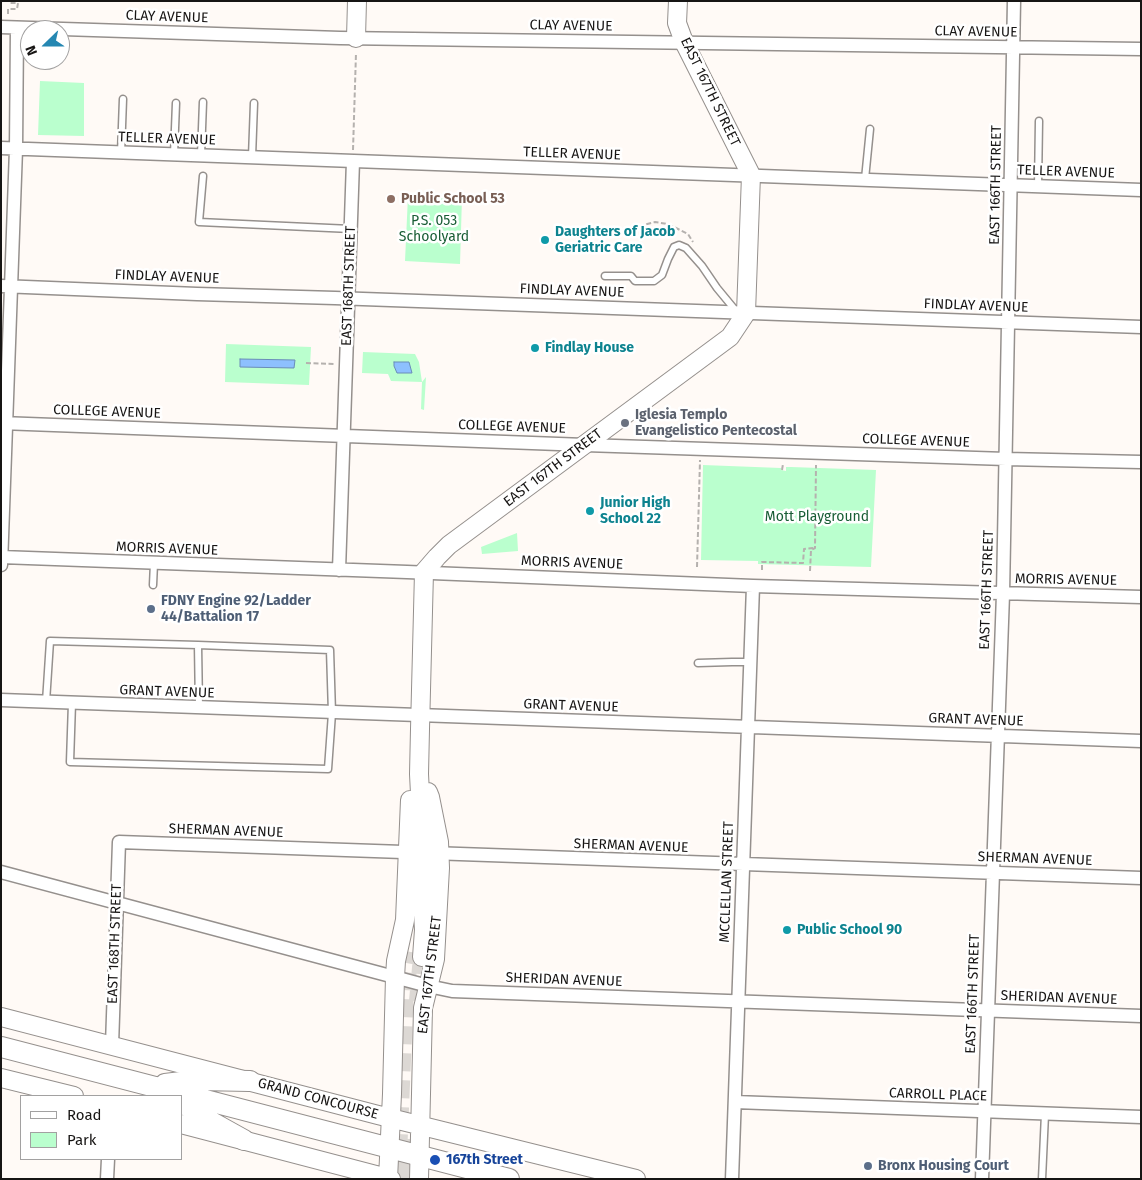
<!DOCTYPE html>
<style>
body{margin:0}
#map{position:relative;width:1142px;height:1180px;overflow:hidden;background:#fffaf6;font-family:"Fira Sans",sans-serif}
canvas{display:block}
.frame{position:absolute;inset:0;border:2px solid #171514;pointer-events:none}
.legend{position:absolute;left:20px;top:1095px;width:162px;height:65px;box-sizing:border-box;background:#fff;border:1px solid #a2a1a1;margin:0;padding:6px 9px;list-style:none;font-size:15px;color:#171514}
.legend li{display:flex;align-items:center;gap:10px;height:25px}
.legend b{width:25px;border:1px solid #a2a1a1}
.north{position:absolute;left:20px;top:20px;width:50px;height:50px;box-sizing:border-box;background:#fff;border:1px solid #a2a1a1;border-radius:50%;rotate:248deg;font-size:14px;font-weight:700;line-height:20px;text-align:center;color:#171514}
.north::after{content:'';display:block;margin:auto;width:18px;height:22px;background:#2587b2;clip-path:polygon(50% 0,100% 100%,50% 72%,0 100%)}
</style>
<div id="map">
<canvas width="1142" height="1180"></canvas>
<div class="frame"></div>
<ul class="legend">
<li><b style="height:6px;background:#fff"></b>Road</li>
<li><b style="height:14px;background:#baffce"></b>Park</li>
</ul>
<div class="north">N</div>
</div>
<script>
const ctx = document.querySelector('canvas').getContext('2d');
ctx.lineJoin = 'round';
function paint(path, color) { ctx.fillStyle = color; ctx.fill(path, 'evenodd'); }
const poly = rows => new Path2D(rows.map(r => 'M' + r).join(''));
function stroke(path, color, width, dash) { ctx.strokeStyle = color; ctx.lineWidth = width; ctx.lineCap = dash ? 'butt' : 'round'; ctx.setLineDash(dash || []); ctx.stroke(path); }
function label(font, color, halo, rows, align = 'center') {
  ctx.font = font + ' "Fira Sans",sans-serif'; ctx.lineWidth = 5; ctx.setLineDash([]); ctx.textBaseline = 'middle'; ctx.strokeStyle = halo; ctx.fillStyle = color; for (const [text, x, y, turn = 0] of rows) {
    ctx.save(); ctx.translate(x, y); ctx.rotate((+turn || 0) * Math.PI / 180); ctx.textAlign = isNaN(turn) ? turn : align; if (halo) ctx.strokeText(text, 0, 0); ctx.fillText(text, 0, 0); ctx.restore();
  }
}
paint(poly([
 [40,81,84,83,84,136,38,135],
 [408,196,462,197,460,264,405,261],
 [226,344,311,347,309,385,225,382],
 [363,352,415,354,419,362,422,382,426,377,424,410,421,409,422,382,391,381,388,374,362,373],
 [703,465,781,468,781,470,786,471,786,467,791,467,876,470,871,567,758,564,758,561,701,560],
 [517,533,518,551,482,554,481,547]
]), '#baffce');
const water = poly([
 [240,359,295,360,294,368,240,367,240,359],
 [394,362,409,362,412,373,397,373,394,366,394,362]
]);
paint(water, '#8dc0fe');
stroke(water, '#6a8db8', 1);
stroke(poly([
 [418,1001,422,957],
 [397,1179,405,989,411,952],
 [410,1179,411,1139]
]), '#dcd8d4', 18, [18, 9]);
const lane = poly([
 [121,153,123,99],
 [174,154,176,103],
 [201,155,203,102],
 [252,157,254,103],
 [203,176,199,222,351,229],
 [865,179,870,129],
 [1038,186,1039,121],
 [605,276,631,276,635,281,654,281,662,275,668,259,674,247,679,245,686,248,702,266,717,288,736,311],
 [153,585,154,563],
 [698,663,732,662,750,662],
 [46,702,50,641,198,645,199,708],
 [72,703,70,762,328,769,332,713,330,650,198,645],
 [1042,1179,1045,1114]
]);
const street = poly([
 [1,27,340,38,1141,49],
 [1,148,1141,190],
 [1,286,197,294,335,298,1141,327],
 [1,423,585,445,1006,459,1141,462],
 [1,557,407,572,753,586,1141,597],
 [1,565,16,149,17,28],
 [339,570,353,161],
 [1,700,1141,741],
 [1,872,428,986,452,991,1141,1016],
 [112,1045,119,842,1141,878],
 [735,1102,1141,1117],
 [107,1179,108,1159],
 [732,1179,753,586],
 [982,1179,1003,594,1014,1]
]);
const secondary = poly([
 [356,38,357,1],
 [422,957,424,930,422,893,423,853,419,774,420,729,424,572,437,557,449,545,730,337,746,313,751,175,684,42,677,23,678,1],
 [1,1017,378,1115,636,1179],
 [1,1078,74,1096],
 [181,1124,391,1179],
 [388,1179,392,1094,395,977,396,961,405,920,410,800],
 [419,1179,423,1008,435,959,440,868,439,842,430,797,428,792]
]);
const primary = poly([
 [1,1047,509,1179],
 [165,1084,198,1080,250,1081],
 [181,1101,199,1115,244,1140]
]);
stroke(lane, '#95908d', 9);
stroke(street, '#95908d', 15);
stroke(secondary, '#95908d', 20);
stroke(primary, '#95908d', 22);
stroke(poly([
 [8,14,8,9,17,9,18,3,10,3,10,1],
 [353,150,356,53],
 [639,226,655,222,668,224,688,234,693,242],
 [306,363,334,364],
 [782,470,783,464],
 [697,567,700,460],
 [762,570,762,562,803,563,804,549,813,548],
 [810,571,811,550,815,548,816,465]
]), '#b5b1ae', 2, [5, 2.5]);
stroke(lane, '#fff', 6);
stroke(street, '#fff', 12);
stroke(secondary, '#fff', 18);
stroke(primary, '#fff', 20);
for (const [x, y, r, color] of [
 [391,199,5,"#8d6e63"],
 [545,240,5,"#0f9aa8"],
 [535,348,5,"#0f9aa8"],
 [625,423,5,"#6b7280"],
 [590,511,5,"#0f9aa8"],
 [151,609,5,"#5c6f8a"],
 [787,930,5,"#0f9aa8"],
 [435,1160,6,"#1a4fb4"],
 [868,1166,5,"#5c6f8a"]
]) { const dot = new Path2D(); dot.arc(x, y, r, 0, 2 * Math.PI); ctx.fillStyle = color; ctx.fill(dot); stroke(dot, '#fff', 2); }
label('14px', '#171514', '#fff', [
 ["CLAY AVENUE",167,17,2],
 ["CLAY AVENUE",571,26,1],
 ["CLAY AVENUE",976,32,1],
 ["EAST 167TH STREET",710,92,64],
 ["TELLER AVENUE",167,139,2],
 ["TELLER AVENUE",572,154,2],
 ["TELLER AVENUE",1066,172,2],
 ["EAST 166TH STREET",996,185,-89],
 ["FINDLAY AVENUE",167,277,2],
 ["EAST 168TH STREET",349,286,-88],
 ["FINDLAY AVENUE",572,291,2],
 ["FINDLAY AVENUE",976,306,2],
 ["COLLEGE AVENUE",107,412,2],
 ["COLLEGE AVENUE",512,427,2],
 ["COLLEGE AVENUE",916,441,2],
 ["EAST 167TH STREET",553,468,-37],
 ["MORRIS AVENUE",167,549,2],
 ["MORRIS AVENUE",572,563,2],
 ["MORRIS AVENUE",1066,580,1],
 ["EAST 166TH STREET",987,590,-88],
 ["GRANT AVENUE",167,692,2],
 ["GRANT AVENUE",571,706,2],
 ["GRANT AVENUE",976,720,2],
 ["SHERMAN AVENUE",226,831,2],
 ["SHERMAN AVENUE",631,846,2],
 ["SHERMAN AVENUE",1035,859,2],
 ["MCCLELLAN STREET",727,882,-88],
 ["EAST 168TH STREET",115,944,-88],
 ["EAST 167TH STREET",430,975,-83],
 ["SHERIDAN AVENUE",564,980,2],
 ["EAST 166TH STREET",973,994,-88],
 ["SHERIDAN AVENUE",1059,998,2],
 ["CARROLL PLACE",938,1095,2],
 ["GRAND CONCOURSE",318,1099,15]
]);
label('bold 14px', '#785e54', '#fff', [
 ["Public School 53",401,199]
], 'left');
label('14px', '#185d35', '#fff', [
 ["P.S. 053",434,221],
 ["Schoolyard",434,237],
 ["Mott Playground",817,517]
]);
label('bold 14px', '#0d838f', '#fff', [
 ["Daughters of Jacob",555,232],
 ["Geriatric Care",555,248],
 ["Findlay House",545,348],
 ["Junior High",600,503],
 ["School 22",600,519],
 ["Public School 90",797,930]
], 'left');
label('bold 14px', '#5b616d', '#fff', [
 ["Iglesia Templo",635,415],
 ["Evangelistico Pentecostal",635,431]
], 'left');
label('bold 14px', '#4e5e75', '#fff', [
 ["FDNY Engine 92/Ladder",161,601],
 ["44/Battalion 17",161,617],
 ["Bronx Housing Court",878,1166]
], 'left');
label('bold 14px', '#164399', '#fff', [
 ["167th Street",446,1160]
], 'left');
</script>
